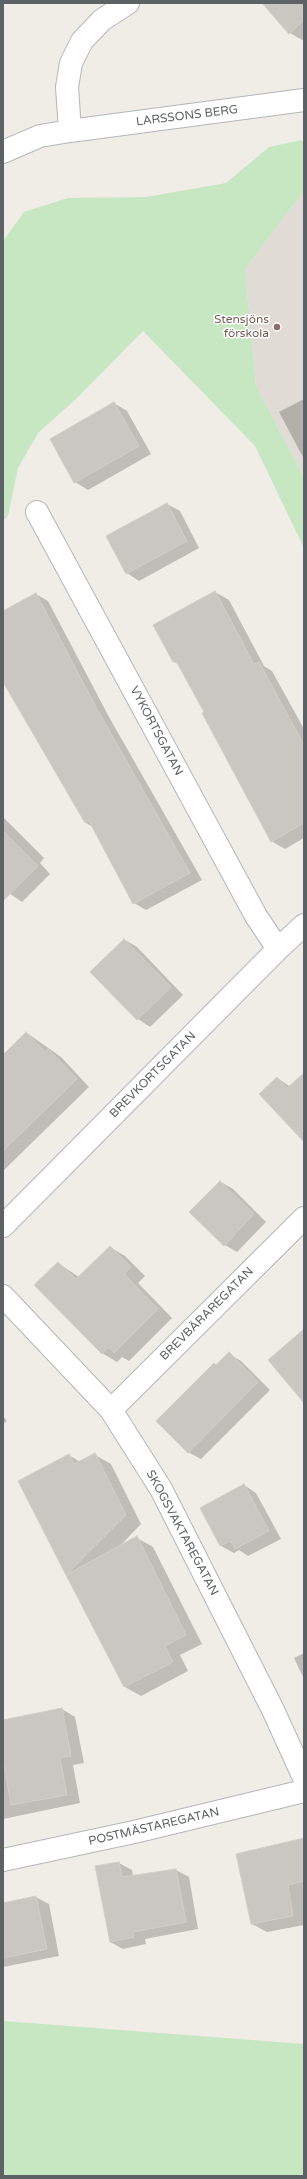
<!DOCTYPE html>
<meta charset="utf-8">
<style>
body{margin:0}
#map{position:relative;width:307px;height:2179px;overflow:hidden;background:#f0ece6;font-family:"Varela Round",sans-serif}
canvas{display:block}
.frame{position:absolute;inset:0;border:4px solid #5d6266;pointer-events:none}
</style>
<div id="map">
<canvas width="307" height="2179"></canvas>
<div class="frame"></div>
</div>
<script>
const ctx = document.querySelector('canvas').getContext('2d');
ctx.lineJoin = 'round';
function paint(path, color) { ctx.fillStyle = color; ctx.fill(path, 'evenodd'); }
const poly = rows => new Path2D(rows.map(r => 'M' + r).join(''));
function stroke(path, color, width, dash) { ctx.strokeStyle = color; ctx.lineWidth = width; ctx.lineCap = dash ? 'butt' : 'round'; ctx.setLineDash(dash || []); ctx.stroke(path); }
function label(font, color, halo, rows, align = 'center') {
  ctx.font = font + ' "Varela Round",sans-serif'; ctx.lineWidth = 3; ctx.setLineDash([]); ctx.textBaseline = 'middle'; ctx.strokeStyle = halo; ctx.fillStyle = color; for (const [text, x, y, turn = 0] of rows) {
    ctx.save(); ctx.translate(x, y); ctx.rotate((+turn || 0) * Math.PI / 180); ctx.textAlign = isNaN(turn) ? turn : align; if (halo) ctx.strokeText(text, 0, 0); ctx.fillText(text, 0, 0); ctx.restore();
  }
}
paint(poly([
 [304,191,304,477,256,386,245,269]
]), '#e0dbd4');
paint(poly([
 [301,140,304,142,304,191,245,269,256,386,304,477,304,548,255,446,143,331,76,399,38,433,18,468,8,516,3,521,3,241,24,212,68,198,146,197,226,183,269,147],
 [3,2021,304,2044,304,2176,3,2176]
]), '#c7e7c2');
paint(poly([
 [263,3,304,3,304,41,290,33],
 [304,399,304,459,279,412],
 [114,403,127,411,151,454,88,490,75,482],
 [167,504,180,511,199,548,139,581,127,573],
 [215,592,229,600,264,666,272,671,304,729,304,838,285,849,271,841,205,712,178,664,174,662],
 [36,594,48,601,109,717,202,880,146,910,134,903,93,827,86,823,3,682,3,612],
 [3,817,44,858,40,863,50,874,22,902,3,889],
 [125,940,137,947,183,995,150,1027,138,1019],
 [27,1033,61,1057,89,1087,3,1171,3,1056],
 [304,1074,304,1136,277,1078,291,1087],
 [221,1182,233,1189,266,1222,237,1252,225,1245],
 [110,1247,125,1256,145,1276,138,1283,172,1318,129,1361,122,1357,117,1362,102,1353,58,1263,79,1277],
 [229,1354,241,1361,270,1390,201,1459,188,1452,217,1366],
 [3,1416,7,1421,3,1424],
 [69,1455,80,1462,95,1455,111,1464,141,1524,119,1547,137,1538,153,1547,202,1644,180,1655,188,1671,141,1696,125,1687,67,1574],
 [244,1485,256,1493,281,1539,248,1556,239,1550,234,1553,221,1546,201,1509],
 [304,1653,304,1679,294,1658],
 [62,1709,75,1717,84,1763,73,1765,80,1803,3,1819,3,1721],
 [304,1839,304,1925,267,1932,252,1924],
 [119,1863,132,1870,133,1876,176,1870,189,1877,198,1929,145,1939,146,1944,123,1949,110,1942],
 [36,1897,49,1904,59,1956,3,1967,3,1904]
]), '#0003');
const building = poly([
 [262,3,304,3,304,20,289,34,262,3],
 [114,402,139,446,74,483,50,439,114,402],
 [167,503,187,541,126,574,106,536,167,503],
 [215,591,254,664,259,662,304,745,304,823,271,842,202,713,204,712,176,661,173,662,153,625,215,591],
 [36,593,97,709,190,873,133,904,89,821,85,823,3,682,3,611,36,593],
 [3,831,38,866,3,901,3,831],
 [124,939,171,987,137,1020,90,972,124,939],
 [26,1032,45,1052,48,1049,77,1079,3,1151,3,1055,26,1032],
 [304,1073,304,1142,259,1094,277,1077,287,1088,304,1073],
 [220,1181,254,1214,224,1246,189,1212,220,1181],
 [110,1246,131,1267,124,1274,158,1309,114,1353,108,1347,102,1354,34,1285,58,1262,76,1279,110,1246],
 [304,1329,304,1403,268,1360,304,1329],
 [229,1352,258,1382,188,1453,156,1421,214,1363,216,1365,229,1352],
 [95,1453,126,1515,66,1575,18,1481,69,1454,74,1464,95,1453],
 [244,1484,269,1531,235,1549,231,1541,220,1546,200,1508,244,1484],
 [137,1536,186,1635,165,1646,173,1662,124,1687,66,1575,137,1536],
 [62,1708,71,1756,60,1758,67,1795,11,1805,3,1758,3,1720,62,1708],
 [304,1838,304,1881,288,1885,293,1916,251,1924,236,1854,304,1838],
 [119,1862,122,1877,176,1869,186,1922,133,1932,134,1937,110,1942,95,1866,119,1862],
 [36,1896,47,1949,3,1958,3,1903,36,1896]
]);
paint(building, '#cac7c3');
stroke(building, '#d4cdc4', 1);
const minor = poly([
 [70,131,67,87,71,63,82,41,102,20,128,3],
 [3,152,40,136,70,131,304,100],
 [37,512,256,916,278,949],
 [3,1226,278,949,304,925],
 [3,1296,111,1410,161,1489,273,1710,304,1778],
 [111,1410,304,1218],
 [3,1860,134,1832,304,1791]
]);
stroke(minor, '#b3b7ba', 24);
stroke(minor, '#fff', 22);
for (const [x, y, r, color] of [
 [277,327,4,"#8d6e63"]
]) { const dot = new Path2D(); dot.arc(x, y, r, 0, 2 * Math.PI); ctx.fillStyle = color; ctx.fill(dot); stroke(dot, '#fff', 1.5); }
label('12px', '#5d6266', '#fff', [
 ["LARSSONS BERG",187,116,-7],
 ["VYKORTSGATAN",156,731,62],
 ["BREVKORTSGATAN",153,1075,-45],
 ["BREVBÄRAREGATAN",207,1314,-45],
 ["SKOGSVAKTAREGATAN",182,1533,62],
 ["POSTMÄSTAREGATAN",154,1827,-13]
]);
label('12px', '#785e54', '#fff', [
 ["Stensjöns",269,320],
 ["förskola",269,334]
], 'right');
</script>
